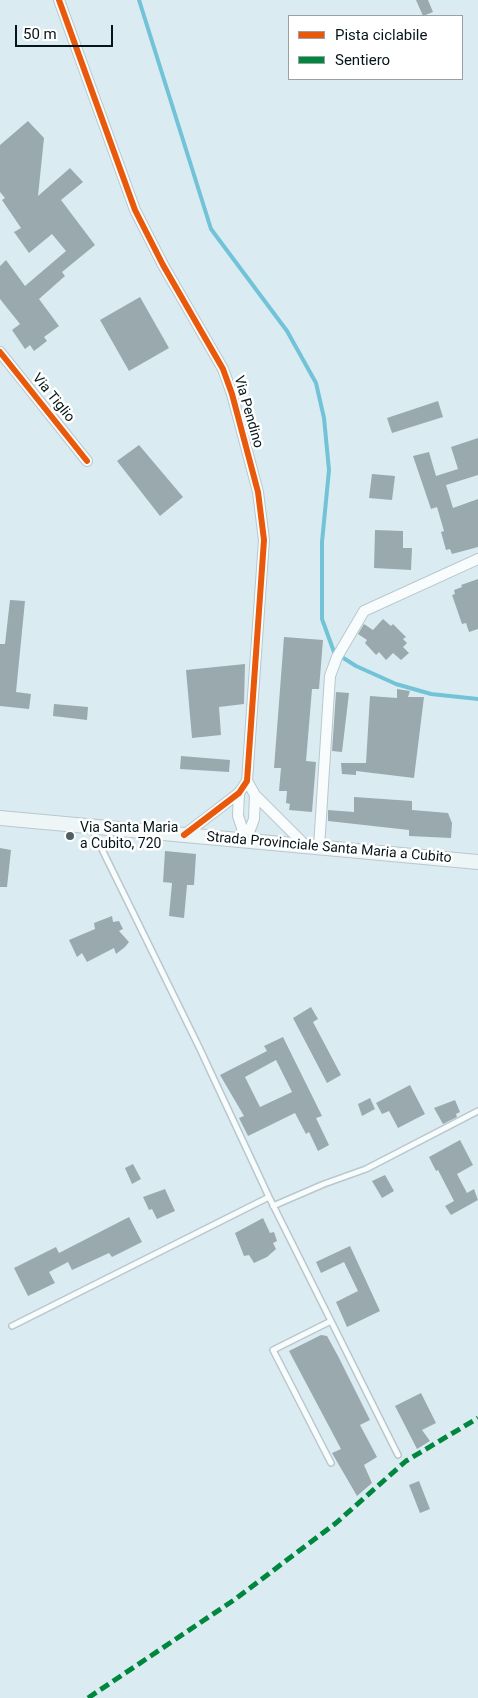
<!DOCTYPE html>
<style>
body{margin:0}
#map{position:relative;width:478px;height:1698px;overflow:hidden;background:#daecf2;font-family:Roboto,sans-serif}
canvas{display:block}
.legend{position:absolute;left:288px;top:15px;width:175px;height:65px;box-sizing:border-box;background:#fff;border:1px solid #9ba1a3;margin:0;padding:6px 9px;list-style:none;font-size:15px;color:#051519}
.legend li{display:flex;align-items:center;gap:10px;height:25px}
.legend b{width:25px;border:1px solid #9ba1a3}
.scale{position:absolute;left:15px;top:25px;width:98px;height:22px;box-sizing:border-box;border:2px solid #051519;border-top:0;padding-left:6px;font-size:15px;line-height:18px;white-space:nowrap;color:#051519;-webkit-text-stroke:4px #fff;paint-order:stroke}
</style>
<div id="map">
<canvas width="478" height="1698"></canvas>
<ul class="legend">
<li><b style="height:6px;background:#e8590c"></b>Pista ciclabile</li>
<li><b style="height:6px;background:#00873e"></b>Sentiero</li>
</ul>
<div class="scale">50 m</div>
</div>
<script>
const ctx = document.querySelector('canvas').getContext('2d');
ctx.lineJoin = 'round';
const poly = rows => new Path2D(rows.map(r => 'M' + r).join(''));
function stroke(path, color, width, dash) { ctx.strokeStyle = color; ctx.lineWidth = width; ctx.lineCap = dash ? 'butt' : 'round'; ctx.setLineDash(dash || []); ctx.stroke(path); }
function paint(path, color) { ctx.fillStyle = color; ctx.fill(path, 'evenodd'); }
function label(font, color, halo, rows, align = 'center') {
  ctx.font = font + ' Roboto,sans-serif'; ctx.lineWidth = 5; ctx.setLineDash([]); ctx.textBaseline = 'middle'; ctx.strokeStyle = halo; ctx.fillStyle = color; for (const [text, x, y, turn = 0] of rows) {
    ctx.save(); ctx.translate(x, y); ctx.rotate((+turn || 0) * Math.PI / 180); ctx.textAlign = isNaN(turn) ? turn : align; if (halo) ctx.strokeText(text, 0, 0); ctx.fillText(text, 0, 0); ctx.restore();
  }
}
stroke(poly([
 [139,0,211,229,287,331,316,383,324,418,329,470,322,542,322,619,334,652,356,666,396,684,431,694,478,699]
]), '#72c3d7', 4);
paint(poly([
 [416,0,428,0,433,12,423,16],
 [28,121,44,138,38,196,70,168,83,182,61,200,95,245,62,272,65,276,39,299,59,326,44,337,47,341,34,351,30,345,25,349,12,330,20,324,0,299,0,266,6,260,25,286,66,251,52,234,29,253,14,232,21,228,2,200,5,198,0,192,0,145],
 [140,297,169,348,129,371,100,320],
 [438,401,443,417,392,433,387,418],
 [478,438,478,475,446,485,453,508,478,499,478,547,452,554,450,549,446,550,441,532,444,531,437,507,431,509,413,456,429,452,436,476,458,469,451,447],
 [139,445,183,497,160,516,117,461],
 [372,474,395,476,392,500,369,498],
 [375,530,403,531,403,548,412,548,411,570,374,568],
 [478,579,478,629,469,632,466,623,462,624,452,595,455,594,454,590,462,587,461,585],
 [10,600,25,601,16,692,31,694,29,709,0,706,0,644,5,644],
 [383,619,391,626,393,624,406,637,403,639,407,643,403,647,409,653,401,660,393,653,386,660,379,652,376,655,365,643,367,640,358,634,364,624,373,630],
 [284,637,323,640,319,689,312,689,306,761,316,762,312,812,289,810,290,804,286,803,287,791,279,791,281,768,274,768],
 [245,664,244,704,219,707,221,735,192,738,186,670],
 [397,689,410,691,408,697,424,697,414,778,356,771,356,775,342,774,341,763,366,763,370,696,397,698],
 [336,692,349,693,342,752,332,751],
 [54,704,88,707,87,720,53,716],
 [181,756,230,760,229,772,180,769],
 [354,797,412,801,412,810,448,813,452,823,451,838,409,836,409,830,328,821,328,810,354,812],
 [0,848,11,850,7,887,0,887],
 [165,851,196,854,194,885,187,885,184,918,169,916,172,883,163,882],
 [112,916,113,922,119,921,123,929,119,931,129,942,125,947,116,954,114,948,87,962,82,953,77,957,69,940,95,929,94,923],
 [311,1007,318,1019,313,1022,341,1075,327,1083,293,1018],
 [283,1037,322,1116,316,1118,329,1145,318,1151,309,1132,306,1134,295,1113,248,1136,239,1118,244,1116,220,1075,267,1051,264,1046],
 [276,1060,292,1092,260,1107,245,1077],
 [410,1085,425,1114,398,1128,389,1111,382,1114,376,1103],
 [370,1098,375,1109,362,1116,358,1104],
 [455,1100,460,1112,456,1114,457,1117,443,1124,434,1108],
 [460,1140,473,1165,457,1174,467,1193,474,1189,478,1200,451,1215,445,1206,454,1201,438,1170,436,1171,429,1157],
 [133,1164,141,1179,132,1184,125,1168],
 [385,1175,394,1191,382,1198,372,1181],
 [165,1189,175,1211,157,1219,152,1209,149,1210,143,1197],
 [129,1217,142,1242,112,1257,109,1253,72,1270,68,1262,49,1272,55,1283,28,1296,14,1268,56,1247,59,1253],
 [263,1218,270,1233,274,1232,277,1241,273,1243,276,1249,267,1257,254,1263,249,1255,244,1256,235,1233],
 [350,1246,380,1311,347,1327,336,1302,358,1291,344,1262,321,1273,316,1262],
 [321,1335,327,1336,338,1356,370,1420,360,1425,377,1457,364,1465,372,1483,357,1496,332,1453,341,1449,289,1351],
 [421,1393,436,1423,422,1430,430,1441,417,1449,395,1406],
 [419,1481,430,1509,420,1513,409,1485]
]), '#9aa9ae');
const service = poly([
 [92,829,199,1047,269,1197,398,1455],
 [273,1206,324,1184,366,1169,478,1111],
 [331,1321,273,1350,331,1463],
 [12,1326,269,1197]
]);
const minor = poly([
 [59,0,135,210,163,265,223,369,232,394,258,492,264,540,247,781,239,793,184,835],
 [0,352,87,461],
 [247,781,255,795,305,845],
 [239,793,238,816,246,840],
 [246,840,254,819,255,795],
 [319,847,330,676,337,657,364,611,478,559]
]);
const secondary = poly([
 [0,818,478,862]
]);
stroke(service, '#b8c8cd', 8);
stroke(minor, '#b8c8cd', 12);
stroke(secondary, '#b8c8cd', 16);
stroke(service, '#f9fcfd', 5);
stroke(minor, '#f9fcfd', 10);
stroke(secondary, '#eef5f7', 14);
stroke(poly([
 [88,1698,234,1600,336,1523,406,1461,478,1418]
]), '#00873e', 5, [10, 5]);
stroke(poly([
 [59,0,135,210,163,265,223,369,232,394,258,492,264,540,247,781,239,793,184,835],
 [0,352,87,461]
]), '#e8590c', 6);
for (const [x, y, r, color] of [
 [70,836,5,"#506065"]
]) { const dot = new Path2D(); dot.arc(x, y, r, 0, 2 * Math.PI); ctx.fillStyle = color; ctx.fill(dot); stroke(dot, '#fff', 2); }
label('14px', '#051519', '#fff', [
 ["Via Tiglio",53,398,51],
 ["Via Pendino",248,412,74],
 ["Strada Provinciale Santa Maria a Cubito",329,848,5]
]);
label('14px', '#051519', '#fff', [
 ["Via Santa Maria",80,828],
 ["a Cubito, 720",80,844]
], 'left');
</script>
